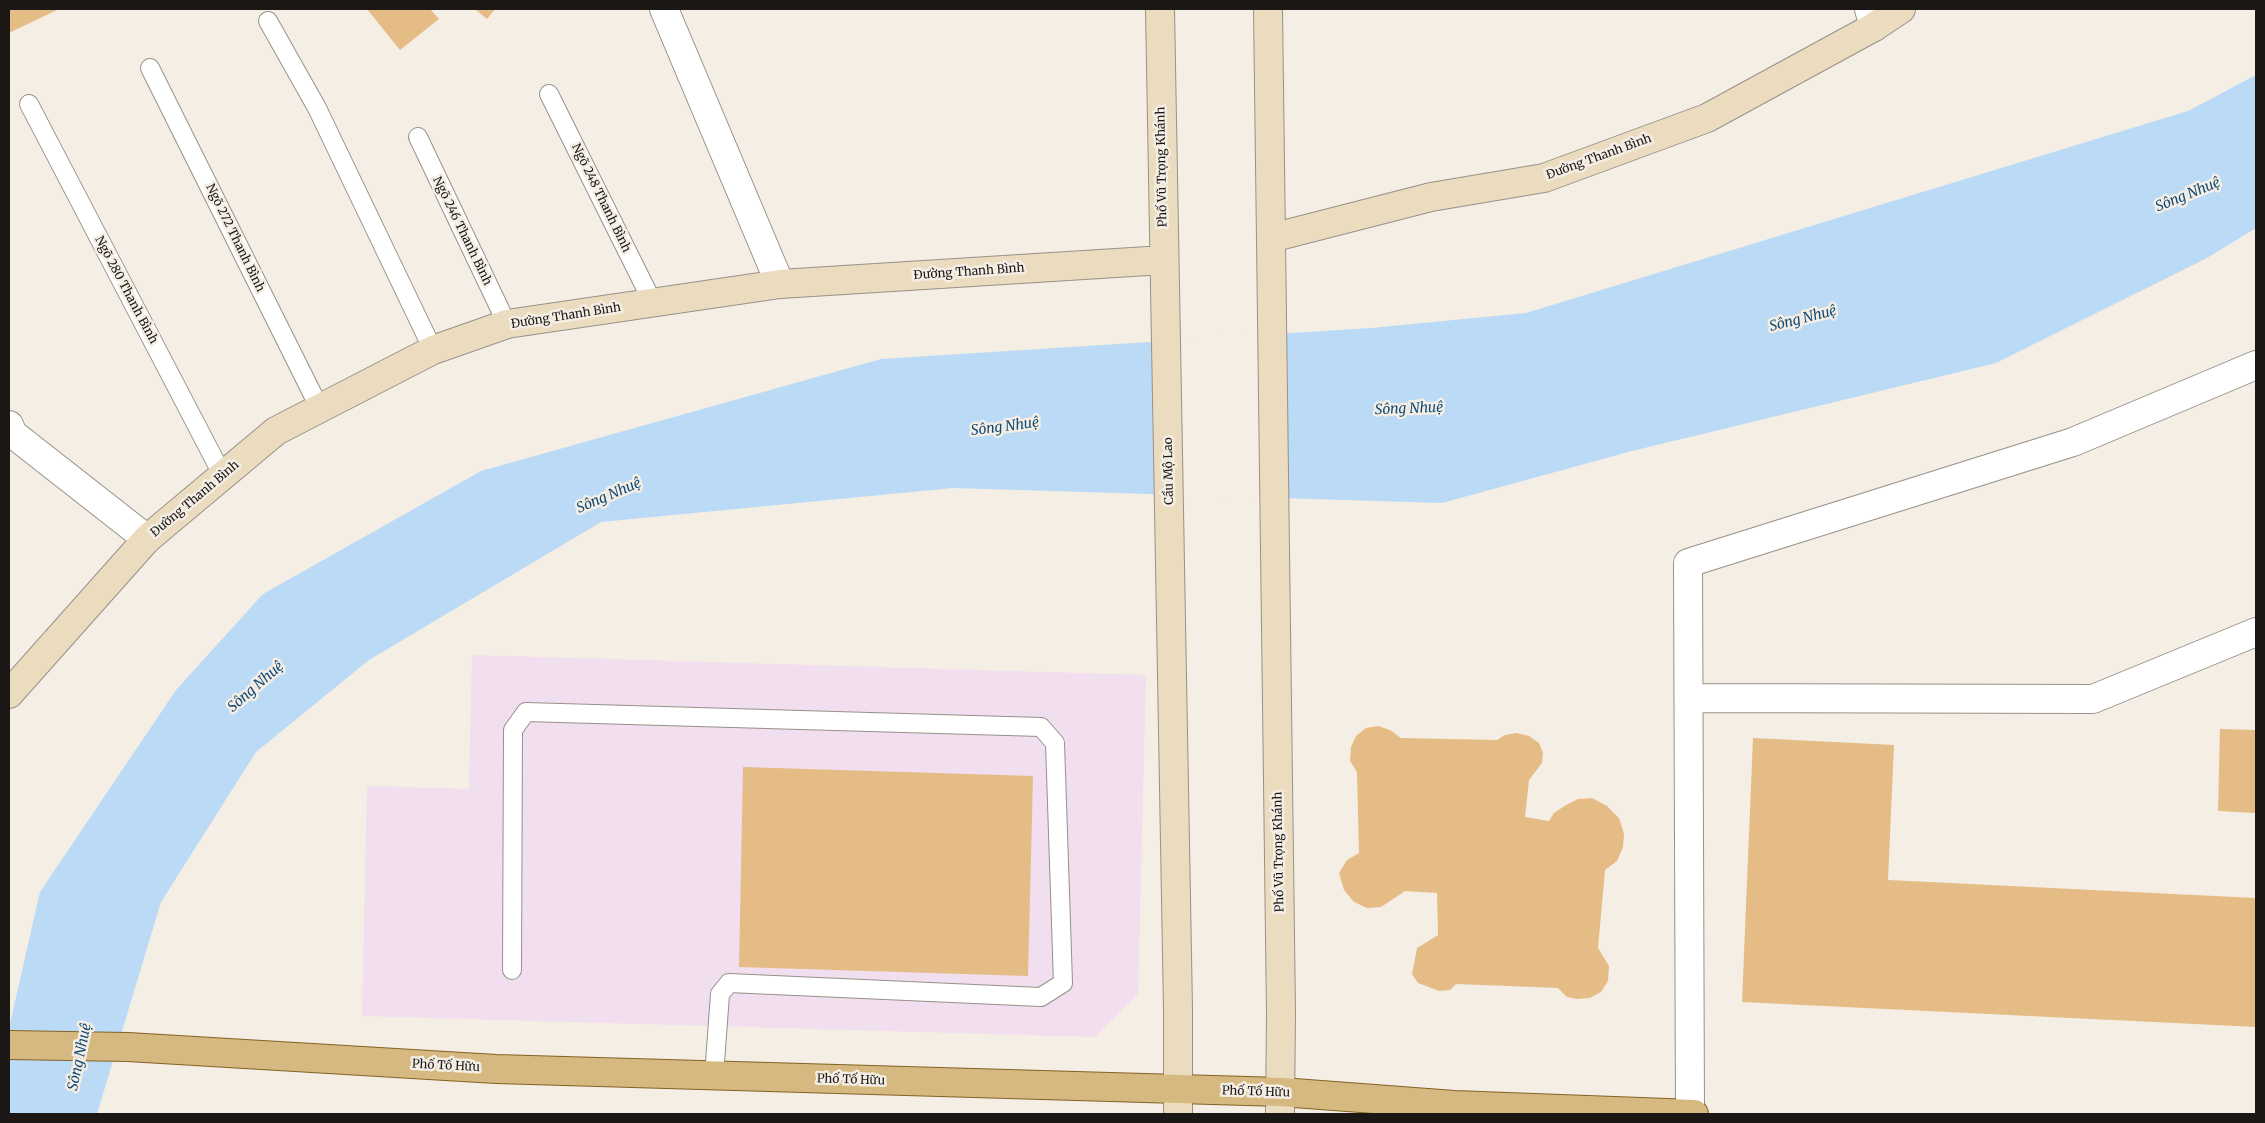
<!DOCTYPE html>
<meta charset="utf-8">
<style>
body{margin:0}
#map{position:relative;width:2265px;height:1123px;overflow:hidden;background:#f4eee5;font-family:Merriweather,serif}
canvas{display:block}
.frame{position:absolute;inset:0;border:10px solid #1a1715;pointer-events:none}
</style>
<div id="map">
<canvas width="2265" height="1123"></canvas>
<div class="frame"></div>
</div>
<script>
const ctx = document.querySelector('canvas').getContext('2d');
ctx.lineJoin = 'round';
function paint(path, color) { ctx.fillStyle = color; ctx.fill(path, 'evenodd'); }
const poly = rows => new Path2D(rows.map(r => 'M' + r).join(''));
function stroke(path, color, width, dash) { ctx.strokeStyle = color; ctx.lineWidth = width; ctx.lineCap = dash ? 'butt' : 'round'; ctx.setLineDash(dash || []); ctx.stroke(path); }
function label(font, color, halo, rows, align = 'center') {
  ctx.font = font + ' Merriweather,serif'; ctx.lineWidth = 5; ctx.setLineDash([]); ctx.textBaseline = 'middle'; ctx.strokeStyle = halo; ctx.fillStyle = color; for (const [text, x, y, turn = 0] of rows) {
    ctx.save(); ctx.translate(x, y); ctx.rotate((+turn || 0) * Math.PI / 180); ctx.textAlign = isNaN(turn) ? turn : align; if (halo) ctx.strokeText(text, 0, 0); ctx.fillText(text, 0, 0); ctx.restore();
  }
}
paint(poly([
 [472,655,1146,675,1138,994,1095,1037,362,1016,367,786,469,789]
]), '#f1deee');
paint(poly([
 [2256,75,2256,228,2207,258,1996,363,1632,451,1442,503,953,488,601,522,369,660,256,752,161,902,97,1114,9,1114,9,1028,40,892,176,690,263,594,481,471,881,359,1371,328,1526,313,2188,111]
]), '#bbdaf6');
paint(poly([
 [1272,332,1274,500,1169,497,1166,338]
]), '#f4eee5');
paint(poly([
 [9,9,59,9,9,33],
 [367,9,430,9,439,19,400,50],
 [475,9,495,9,487,19],
 [1378,726,1390,730,1401,738,1497,740,1505,735,1517,733,1529,736,1539,743,1543,753,1542,763,1529,780,1525,817,1549,821,1554,813,1566,805,1578,799,1592,798,1607,806,1619,818,1624,834,1623,847,1617,861,1605,870,1598,948,1609,966,1608,981,1601,992,1590,998,1577,999,1567,997,1558,988,1456,984,1450,990,1439,991,1418,983,1412,974,1417,948,1438,935,1437,893,1405,891,1381,907,1367,908,1354,902,1344,890,1339,873,1347,860,1359,853,1357,772,1350,761,1351,747,1356,736,1366,728],
 [2220,729,2256,730,2256,813,2218,811],
 [1753,738,1894,745,1888,880,2256,898,2256,1027,1742,1002],
 [743,767,1033,776,1028,976,739,967]
]), '#e5bc86');
const lane = poly([
 [268,21,317,108,433,350],
 [150,68,320,409],
 [549,94,653,303],
 [29,104,223,476],
 [418,137,507,324],
 [512,970,513,730,526,712,1041,727,1055,743,1063,983,1041,997,729,983,720,994,714,1076]
]);
const street = poly([
 [664,9,780,284],
 [1869,9,1874,27],
 [9,425,13,434,147,539],
 [1690,698,2093,699,2256,632],
 [1690,1114,1688,563,2073,442,2256,365]
]);
const secondary = poly([
 [1160,9,1178,1009,1178,1114],
 [1268,9,1281,1013,1280,1114],
 [1271,238,1431,197,1544,178,1707,118,1874,27,1901,9],
 [9,694,147,539,276,431,433,350,507,324,780,284,1164,260]
]);
const primary = poly([
 [9,1045,128,1047,496,1069,1281,1092,1454,1105,1694,1114]
]);
stroke(lane, '#979189', 20);
stroke(street, '#979189', 30);
stroke(secondary, '#979189', 30);
stroke(primary, '#836223', 30);
stroke(lane, '#fff', 18);
stroke(street, '#fff', 28);
stroke(secondary, '#ebdcbf', 28);
stroke(primary, '#d6b980', 28);
label('12px', '#1a1715', '#f4eee5', [
 ["Đường Thanh Bình",1599,157,-20],
 ["Phố Vũ Trọng Khánh",1162,167,-91],
 ["Ngõ 248 Thanh Bình",601,198,64],
 ["Ngõ 246 Thanh Bình",462,231,64],
 ["Ngõ 272 Thanh Bình",235,238,64],
 ["Đường Thanh Bình",969,272,-4],
 ["Ngõ 280 Thanh Bình",126,290,62],
 ["Đường Thanh Bình",566,316,-9],
 ["Cầu Mộ Lao",1169,471,-91],
 ["Đường Thanh Bình",195,499,-40],
 ["Phố Vũ Trọng Khánh",1279,852,-91],
 ["Phố Tố Hữu",446,1066,3],
 ["Phố Tố Hữu",851,1080,2],
 ["Phố Tố Hữu",1256,1092,2]
]);
label('italic 14px', '#104a75', '#f4eee5', [
 ["Sông Nhuệ",2188,195,-22],
 ["Sông Nhuệ",1803,319,-14],
 ["Sông Nhuệ",1409,409,-2],
 ["Sông Nhuệ",1005,427,-7],
 ["Sông Nhuệ",609,496,-23],
 ["Sông Nhuệ",256,687,-41],
 ["Sông Nhuệ",80,1057,-78]
]);
</script>
